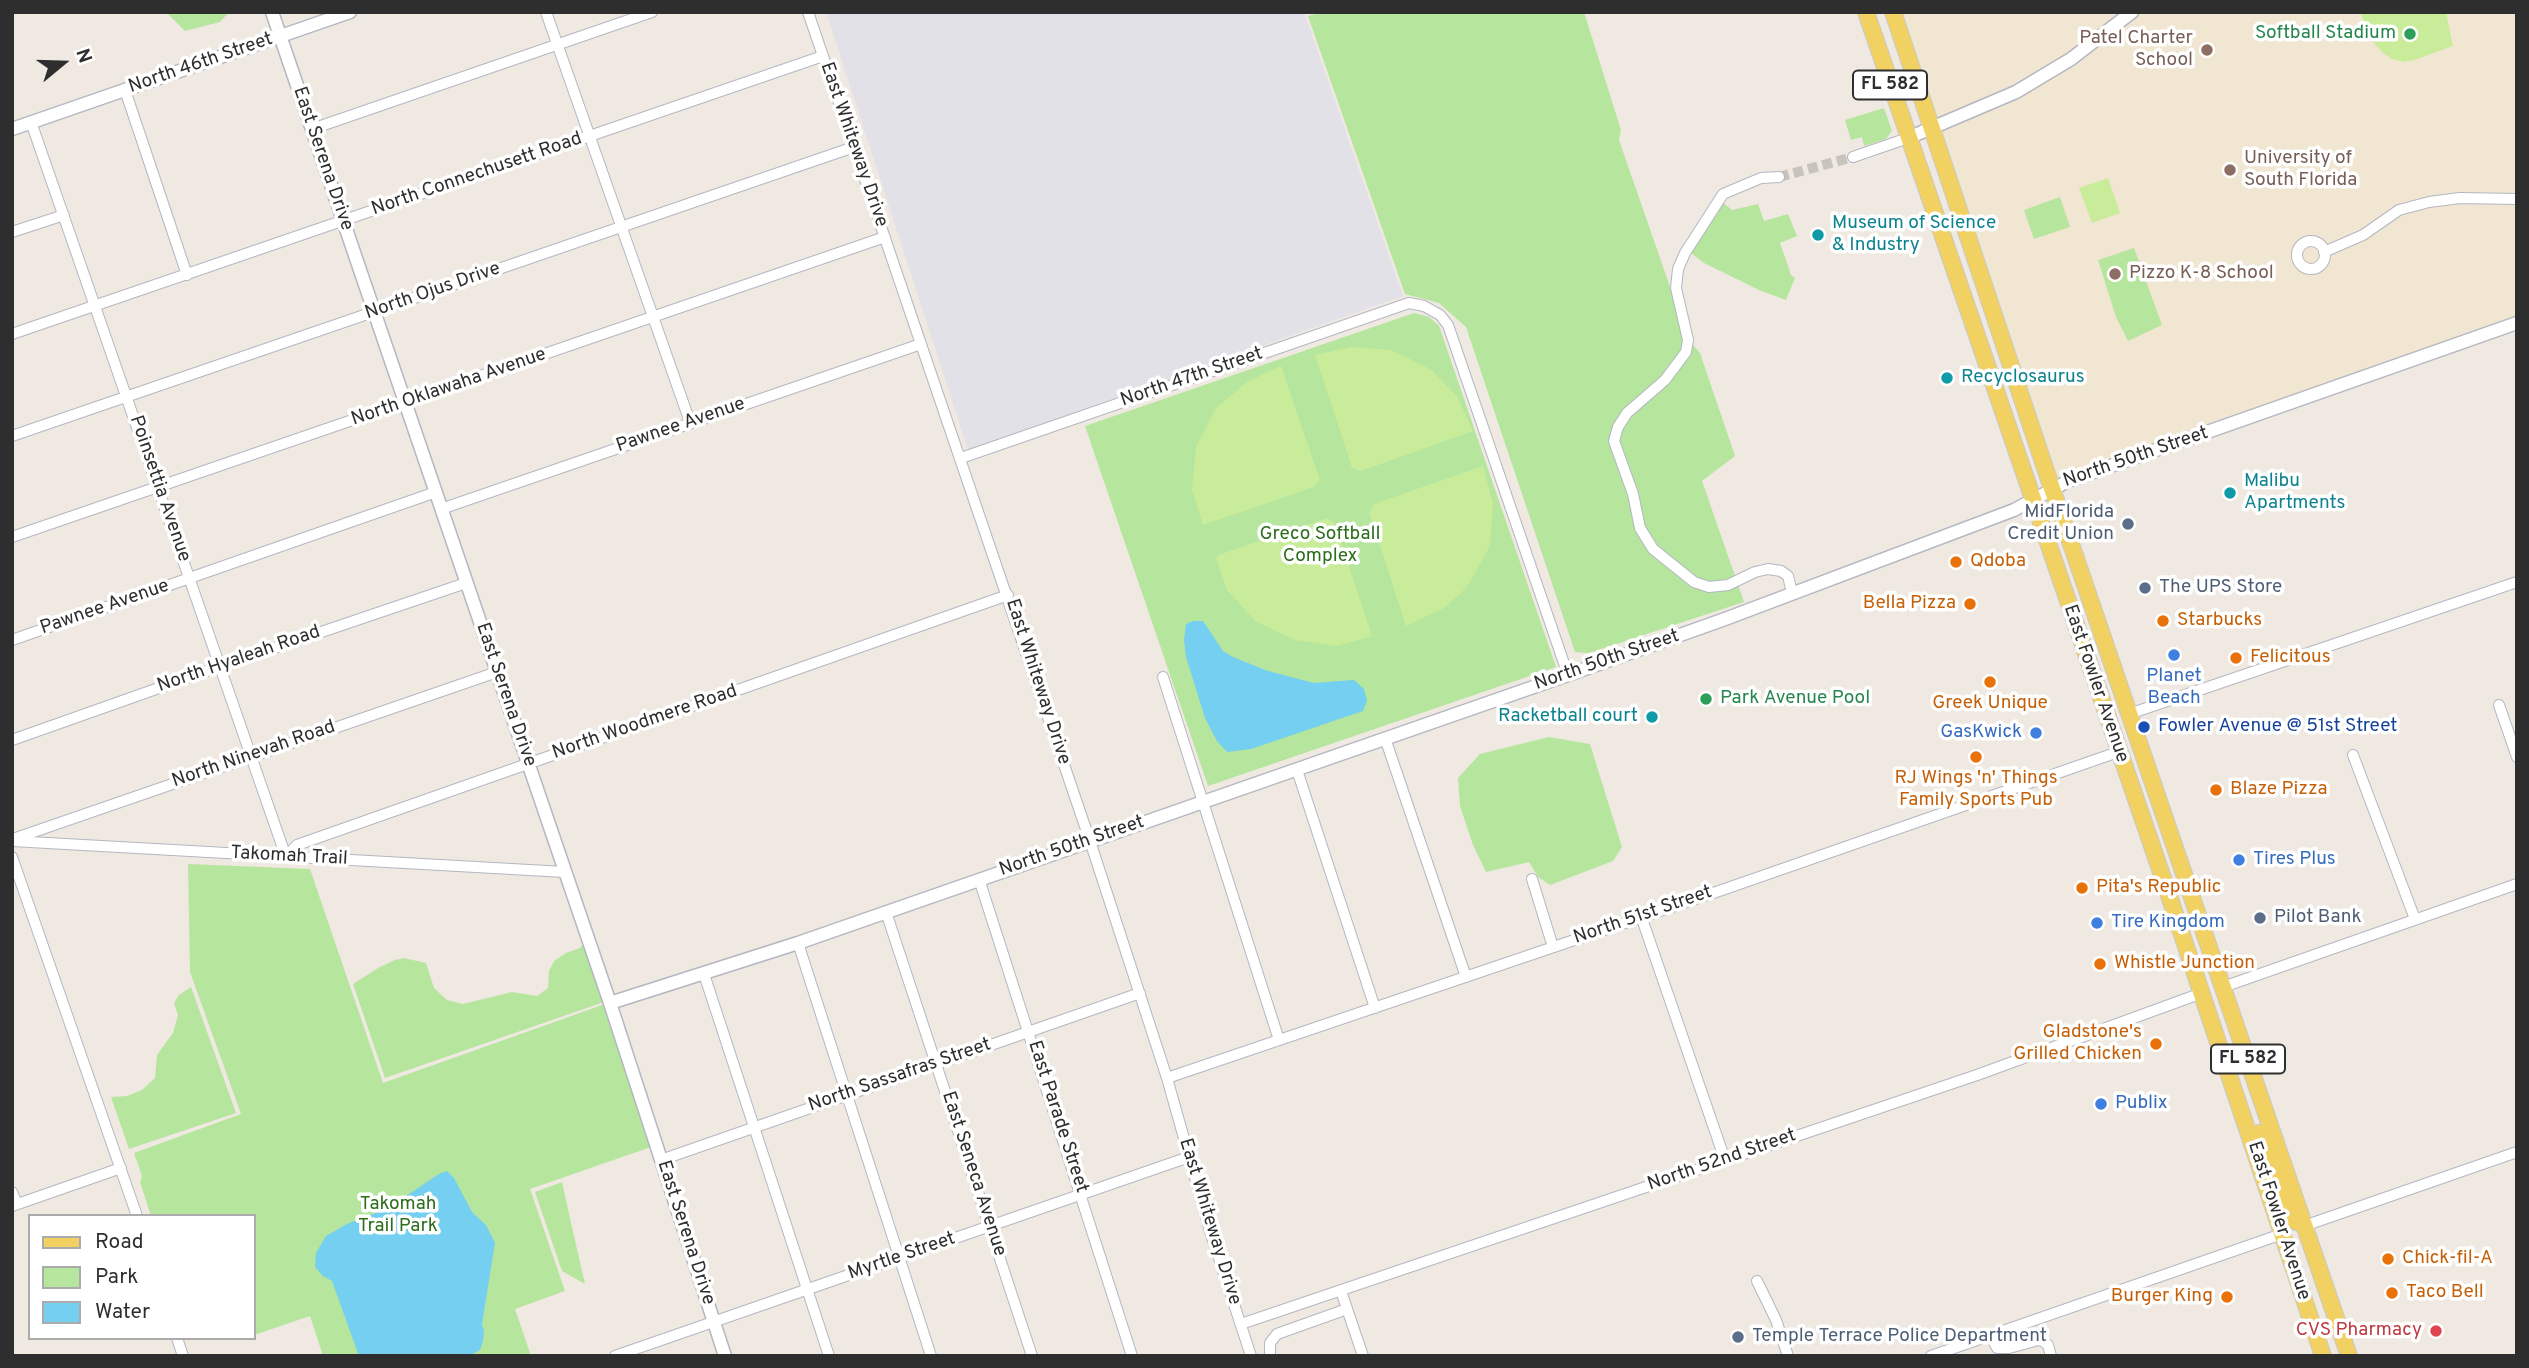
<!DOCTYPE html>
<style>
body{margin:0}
#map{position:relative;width:2529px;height:1368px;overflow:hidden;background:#efe9e1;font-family:Overpass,sans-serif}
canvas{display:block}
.frame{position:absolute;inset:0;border:14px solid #2e2e2e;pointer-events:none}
.legend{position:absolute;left:28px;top:1214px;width:228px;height:126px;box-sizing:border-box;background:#fff;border:2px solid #ababab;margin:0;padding:9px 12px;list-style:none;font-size:21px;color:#2e2e2e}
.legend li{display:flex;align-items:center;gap:14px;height:35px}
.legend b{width:35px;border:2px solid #ababab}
.north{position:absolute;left:28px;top:28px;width:70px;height:70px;-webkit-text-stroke:5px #fff;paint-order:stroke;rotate:71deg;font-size:19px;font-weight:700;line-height:28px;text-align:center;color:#2e2e2e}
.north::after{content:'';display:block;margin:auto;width:24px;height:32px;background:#2e2e2e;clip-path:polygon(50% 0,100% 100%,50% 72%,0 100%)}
</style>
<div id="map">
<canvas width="2529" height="1368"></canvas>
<div class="frame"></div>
<ul class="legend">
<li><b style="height:9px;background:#f2d163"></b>Road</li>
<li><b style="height:19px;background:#b6e59e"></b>Park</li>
<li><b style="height:19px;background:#75cff0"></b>Water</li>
</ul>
<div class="north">N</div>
</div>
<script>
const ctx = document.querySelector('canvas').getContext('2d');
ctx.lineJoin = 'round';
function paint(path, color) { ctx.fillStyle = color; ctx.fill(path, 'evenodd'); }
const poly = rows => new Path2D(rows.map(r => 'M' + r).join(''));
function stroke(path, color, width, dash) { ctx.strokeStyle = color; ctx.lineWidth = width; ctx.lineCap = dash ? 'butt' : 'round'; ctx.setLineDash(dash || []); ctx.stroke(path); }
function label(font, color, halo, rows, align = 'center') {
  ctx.font = font + ' Overpass,sans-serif'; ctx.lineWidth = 7; ctx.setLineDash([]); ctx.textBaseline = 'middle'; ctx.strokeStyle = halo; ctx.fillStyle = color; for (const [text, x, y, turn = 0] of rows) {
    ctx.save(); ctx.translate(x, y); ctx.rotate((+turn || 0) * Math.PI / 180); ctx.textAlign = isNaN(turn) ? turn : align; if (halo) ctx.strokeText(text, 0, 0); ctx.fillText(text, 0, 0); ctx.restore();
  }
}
paint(poly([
 [826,12,1304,12,1403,296,968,450]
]), '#e3e1e8');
paint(poly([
 [1890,12,2517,12,2517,327,2052,488]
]), '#f0e6d1');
paint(poly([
 [166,12,229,12,220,22,185,31],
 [1324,12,1584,12,1621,130,1619,140,1669,284,1682,332,1700,353,1735,456,1702,481,1744,602,1589,653,1575,652,1466,327,1439,303,1405,294,1308,16],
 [1884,108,1892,131,1886,139,1864,146,1862,137,1851,140,1845,120],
 [2060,197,2070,227,2034,239,2024,210],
 [1721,201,1732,210,1758,204,1764,221,1788,214,1797,236,1780,243,1791,275,1795,278,1786,300,1759,290,1704,263,1691,253],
 [2134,248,2162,325,2128,341,2116,317,2098,260],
 [1414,313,1429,317,1439,326,1556,667,1208,786,1085,426],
 [1549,737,1590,744,1622,847,1613,861,1550,885,1538,877,1529,862,1486,872,1473,845,1460,806,1458,778,1480,754],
 [188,864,310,869,383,1083,605,1004,651,1147,530,1189,565,1291,515,1309,531,1356,323,1356,310,1316,254,1335,254,1216,151,1216,140,1182,142,1176,134,1153,241,1114,190,972],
 [584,943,604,1002,385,1078,353,984,378,968,395,960,404,958,426,963,434,988,447,1000,463,1004,512,992,537,996,548,988,549,971,554,961,566,953,580,948],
 [191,987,236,1113,129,1149,111,1097,127,1096,142,1090,155,1078,157,1055,173,1033,178,1015,174,1003,179,995],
 [562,1182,571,1223,585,1284,562,1271,535,1192]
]), '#b6e59e');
paint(poly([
 [2360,12,2446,12,2453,46,2414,60,2404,62,2392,59,2382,52,2371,40],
 [2108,178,2120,213,2092,223,2079,188],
 [1352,347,1391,350,1432,370,1458,398,1473,431,1361,471,1352,468,1315,355],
 [1281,366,1320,480,1314,487,1203,525,1192,490,1196,447,1216,408,1247,382],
 [1483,466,1493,504,1490,546,1470,582,1462,592,1444,608,1406,626,1369,512,1374,504],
 [1327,518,1335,524,1372,636,1336,646,1295,640,1255,621,1227,590,1216,559,1218,555]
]), '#c9ec9a');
paint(poly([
 [1193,621,1203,621,1223,651,1233,657,1268,671,1314,683,1354,680,1364,689,1367,701,1363,711,1251,749,1227,752,1217,741,1205,718,1186,657,1184,640,1186,624],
 [447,1171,454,1178,472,1212,486,1225,495,1243,482,1324,484,1331,483,1341,480,1350,469,1356,359,1356,332,1281,323,1276,315,1267,316,1253,326,1236,347,1224,388,1208,439,1174]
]), '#75cff0');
stroke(poly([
 [1779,177,1853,157]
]), '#c8c4bd', 10, [10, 5]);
const minor = poly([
 [546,12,690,422],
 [808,12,1090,841,1167,1078,1210,1231,1251,1356],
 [125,90,187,275],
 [31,122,286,857,297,845,1008,595],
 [312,129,652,12],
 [1853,157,1908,138],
 [1779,177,1761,178,1723,194,1685,253,1678,269,1676,288,1688,340,1686,352,1665,380,1627,413,1618,427,1614,441,1633,494,1640,528,1653,549,1694,582,1709,587,1728,585,1755,572,1768,569,1781,571,1788,576,1792,593],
 [12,232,64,215],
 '2297 255a14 14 0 1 1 28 0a14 14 0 1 1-28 0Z',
 [2324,252,2363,235,2399,210,2429,202,2460,198,2517,199],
 [12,334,823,56],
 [12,436,854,147],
 [961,458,1409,303,1424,306,1440,315,1448,325,1568,675],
 [441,509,921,344],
 [12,537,885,237],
 [12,640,436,492],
 [1163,677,1279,1040],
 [2499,705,2517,757],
 [2129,714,2517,582],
 [1385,738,1466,977],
 [12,740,221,666,466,583],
 [2353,755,2415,919],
 [1297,770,1375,1008],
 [13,839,497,672],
 [12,841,565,872],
 [12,857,137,1216],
 [979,879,1132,1356],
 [1532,879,1553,947],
 [886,912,1032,1356],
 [1641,916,1725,1160],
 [798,943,931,1356],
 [704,974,829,1356],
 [2223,987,2517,884],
 [1167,1078,1722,890,2118,752],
 [661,1160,1140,993],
 [12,1192,17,1204],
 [12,1206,121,1168],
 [2304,1226,2517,1152],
 [1757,1281,1776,1320,1788,1356],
 [1341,1291,1363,1356],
 [1241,1324,1977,1075,2202,993],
 [1990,1335,1997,1348,2009,1348,2038,1340,2043,1341,2048,1345,2051,1356],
 [177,1338,183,1356],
 [615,1356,1189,1157],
 [1270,1356,1270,1343,1277,1334,1347,1309],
 [1931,1356,2282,1234]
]);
const tertiary = poly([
 [272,12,610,1003,725,1356],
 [12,129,350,12],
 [1908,138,2016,92,2071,59,2132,12],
 [610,1003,798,943,1568,675,1725,619,2014,510,2068,481,2517,323]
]);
const primary = poly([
 [1866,12,2163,878,2323,1356],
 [1893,12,2045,468,2349,1356],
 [2259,1133,2286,1205,2296,1222]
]);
stroke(minor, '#b4b7c1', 12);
stroke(tertiary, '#b4b7c1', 15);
stroke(primary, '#c9c9c9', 18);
stroke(minor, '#fff', 10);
stroke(tertiary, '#fff', 12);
stroke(primary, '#f2d163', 16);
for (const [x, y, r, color] of [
 [2410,34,7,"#2e9e5b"],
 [2207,50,7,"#8d6e63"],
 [2230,170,7,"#8d6e63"],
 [1818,235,7,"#0f9aa8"],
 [2115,274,7,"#8d6e63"],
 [1947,378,7,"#0f9aa8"],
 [2230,493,7,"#0f9aa8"],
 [2128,524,7,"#5c6f8a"],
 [1956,562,7,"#e8710a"],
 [2145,588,7,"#5c6f8a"],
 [1970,604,7,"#e8710a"],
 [2163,621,7,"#e8710a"],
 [2174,655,7,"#3f7fe0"],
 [2236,658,7,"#e8710a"],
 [1990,682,7,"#e8710a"],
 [1706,699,7,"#2e9e5b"],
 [1652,717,7,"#0f9aa8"],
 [2144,727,7,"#1a4fb4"],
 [2036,733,7,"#3f7fe0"],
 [1976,757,7,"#e8710a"],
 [2216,790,7,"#e8710a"],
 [2239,860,7,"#3f7fe0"],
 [2082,888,7,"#e8710a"],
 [2260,918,7,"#5c6f8a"],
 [2097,923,7,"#3f7fe0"],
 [2100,964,7,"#e8710a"],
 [2156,1044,7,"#e8710a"],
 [2101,1104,7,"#3f7fe0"],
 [2388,1259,7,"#e8710a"],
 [2392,1293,7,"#e8710a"],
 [2227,1297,7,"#e8710a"],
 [2436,1331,7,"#e0444e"],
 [1738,1337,7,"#5c6f8a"]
]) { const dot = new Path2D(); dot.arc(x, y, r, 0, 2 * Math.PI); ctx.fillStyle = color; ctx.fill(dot); stroke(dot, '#fff', 2.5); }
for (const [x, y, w] of [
 [1890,85,74],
 [2248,1059,74]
]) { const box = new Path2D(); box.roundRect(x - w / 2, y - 14.5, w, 29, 5); ctx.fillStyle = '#fff'; ctx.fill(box); stroke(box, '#2e2e2e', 2); }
label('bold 18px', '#2e2e2e', null, [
 ["FL 582",1890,85],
 ["FL 582",2248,1059]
]);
label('19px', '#27864d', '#fff', [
 ["Softball Stadium",2396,34],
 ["Park Avenue Pool",1720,699,"left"]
], 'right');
label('19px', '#785e54', '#fff', [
 ["Patel Charter",2193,39,"right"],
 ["School",2193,61,"right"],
 ["University of",2244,159],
 ["South Florida",2244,181],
 ["Pizzo K-8 School",2129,274]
], 'left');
label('19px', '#2e2e2e', '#fff', [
 ["North 46th Street",201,64,-19],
 ["East Whiteway Drive",853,145,71],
 ["East Serena Drive",322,159,71],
 ["North Connechusett Road",477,175,-19],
 ["North Ojus Drive",433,292,-19],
 ["North 47th Street",1192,378,-19],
 ["North Oklawaha Avenue",449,388,-19],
 ["Pawnee Avenue",681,426,-19],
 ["North 50th Street",2136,458,-19],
 ["Poinsettia Avenue",159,489,71],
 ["Pawnee Avenue",105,608,-19],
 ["North Hyaleah Road",239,660,-19],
 ["North 50th Street",1607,661,-19],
 ["East Whiteway Drive",1037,682,72],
 ["East Fowler Avenue",2095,684,71],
 ["East Serena Drive",505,695,71],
 ["North Woodmere Road",645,723,-19],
 ["North Ninevah Road",254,755,-19],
 ["North 50th Street",1072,847,-19],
 ["Takomah Trail",289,857,3],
 ["North 51st Street",1643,916,-19],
 ["North Sassafras Street",900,1076,-19],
 ["East Parade Street",1057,1117,72],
 ["North 52nd Street",1722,1161,-19],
 ["East Seneca Avenue",973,1174,72],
 ["East Fowler Avenue",2278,1221,72],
 ["East Whiteway Drive",1209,1222,73],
 ["East Serena Drive",685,1233,72],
 ["Myrtle Street",902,1257,-19]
]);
label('19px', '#0d838f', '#fff', [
 ["Museum of Science",1832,224],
 ["& Industry",1832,246],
 ["Recyclosaurus",1961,378],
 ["Malibu",2244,482],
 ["Apartments",2244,504],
 ["Racketball court",1638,717,"right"]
], 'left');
label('19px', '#4e5e75', '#fff', [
 ["MidFlorida",2114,513,"right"],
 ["Credit Union",2114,535,"right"],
 ["The UPS Store",2159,588],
 ["Pilot Bank",2274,918],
 ["Temple Terrace Police Department",1752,1337]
], 'left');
label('19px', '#2c6e1b', '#fff', [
 ["Greco Softball",1320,535],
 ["Complex",1320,557],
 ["Takomah",398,1205],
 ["Trail Park",398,1227]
]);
label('19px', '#c56008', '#fff', [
 ["Qdoba",1970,562],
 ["Bella Pizza",1956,604,"right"],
 ["Starbucks",2177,621],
 ["Felicitous",2250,658],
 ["Greek Unique",1990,704,"center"],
 ["RJ Wings 'n' Things",1976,779,"center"],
 ["Family Sports Pub",1976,801,"center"],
 ["Blaze Pizza",2230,790],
 ["Pita's Republic",2096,888],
 ["Whistle Junction",2114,964],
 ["Gladstone's",2142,1033,"right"],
 ["Grilled Chicken",2142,1055,"right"],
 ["Chick-fil-A",2402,1259],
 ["Taco Bell",2406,1293],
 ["Burger King",2213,1297,"right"]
], 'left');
label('19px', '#366cbe', '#fff', [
 ["Planet",2174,677,"center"],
 ["Beach",2174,699,"center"],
 ["GasKwick",2022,733,"right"],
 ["Tires Plus",2253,860],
 ["Tire Kingdom",2111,923],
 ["Publix",2115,1104]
], 'left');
label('19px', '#164399', '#fff', [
 ["Fowler Avenue @ 51st Street",2158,727]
], 'left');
label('19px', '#be3a42', '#fff', [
 ["CVS Pharmacy",2422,1331]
], 'right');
</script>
